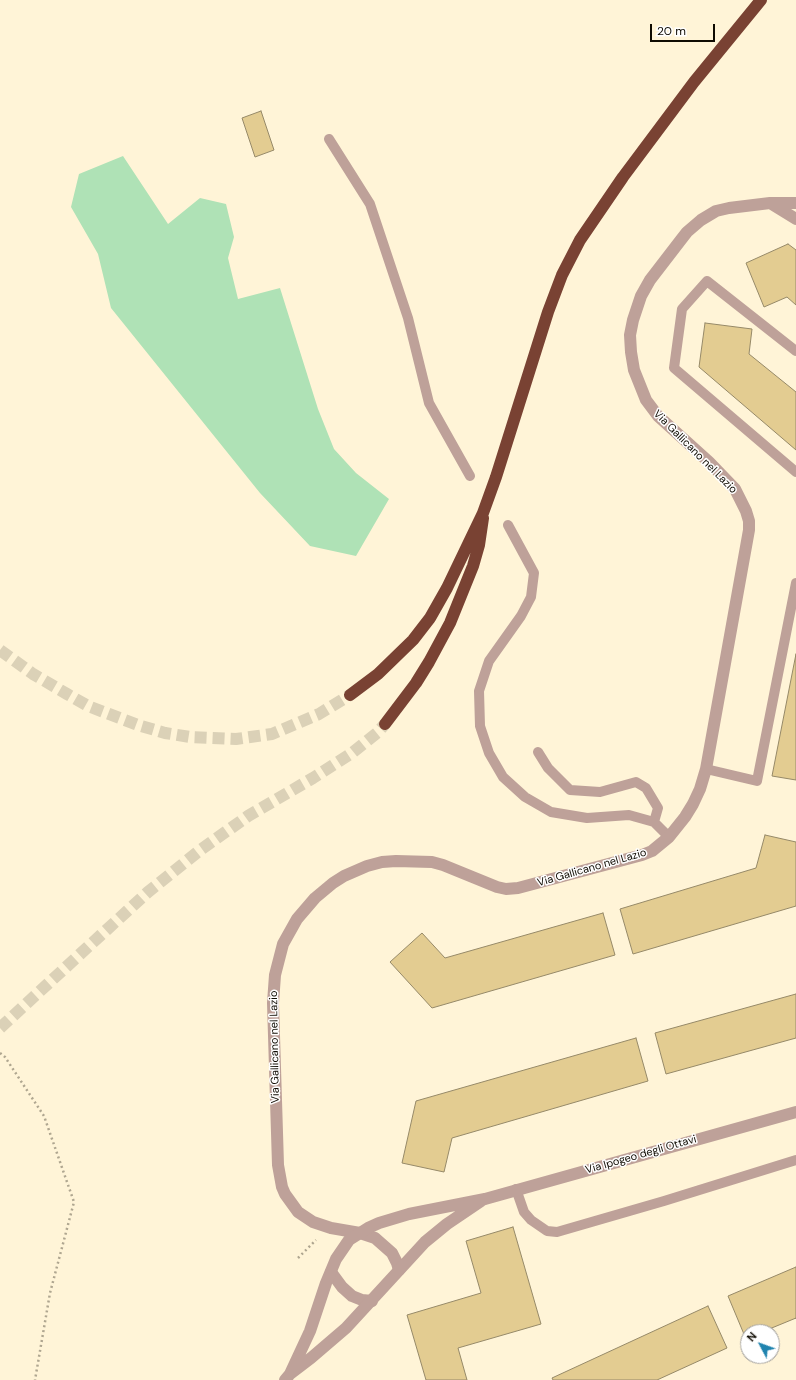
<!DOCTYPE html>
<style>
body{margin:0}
#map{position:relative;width:796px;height:1380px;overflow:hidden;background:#fff4d7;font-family:"DM Sans",sans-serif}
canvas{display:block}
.north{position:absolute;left:740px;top:1324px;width:40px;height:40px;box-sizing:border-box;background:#fff;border:1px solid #9f9d9a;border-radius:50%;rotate:311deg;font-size:11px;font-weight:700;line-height:16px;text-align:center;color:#0f0b02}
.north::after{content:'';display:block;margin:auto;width:14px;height:18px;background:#2084af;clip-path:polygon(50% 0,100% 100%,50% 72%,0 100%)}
.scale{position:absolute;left:650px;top:24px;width:65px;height:18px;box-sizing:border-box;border:2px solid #0f0b02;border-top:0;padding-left:5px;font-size:12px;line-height:14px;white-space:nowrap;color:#0f0b02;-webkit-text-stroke:3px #fff;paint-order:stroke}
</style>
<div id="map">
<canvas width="796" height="1380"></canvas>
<div class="north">N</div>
<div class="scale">20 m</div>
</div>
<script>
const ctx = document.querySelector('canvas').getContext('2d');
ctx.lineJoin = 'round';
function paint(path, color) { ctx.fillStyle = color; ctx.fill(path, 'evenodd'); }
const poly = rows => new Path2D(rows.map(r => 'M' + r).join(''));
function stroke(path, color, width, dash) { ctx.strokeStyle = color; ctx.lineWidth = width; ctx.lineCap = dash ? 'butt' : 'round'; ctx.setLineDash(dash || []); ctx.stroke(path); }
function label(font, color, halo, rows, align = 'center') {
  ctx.font = font + ' "DM Sans",sans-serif'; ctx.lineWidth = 3; ctx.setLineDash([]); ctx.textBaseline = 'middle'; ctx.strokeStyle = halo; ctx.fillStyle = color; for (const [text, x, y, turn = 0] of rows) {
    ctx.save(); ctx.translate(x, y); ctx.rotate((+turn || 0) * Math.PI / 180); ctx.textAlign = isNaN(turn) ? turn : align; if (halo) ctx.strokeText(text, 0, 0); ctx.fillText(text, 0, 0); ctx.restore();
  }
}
paint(poly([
 [123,156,168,224,200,198,226,204,234,237,228,258,238,299,280,288,318,409,334,449,356,473,389,499,356,556,310,546,260,493,111,308,98,254,71,207,79,174]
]), '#afe2b6');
const building = poly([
 [261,111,274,150,255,157,242,118,261,111],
 [788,244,796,250,796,305,787,297,764,307,746,263,788,244],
 [705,323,752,329,749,354,796,392,796,450,699,367,705,323],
 [796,654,796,780,772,776,796,654],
 [765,835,796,842,796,906,633,954,620,909,756,868,765,835],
 [603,913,615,955,432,1008,390,962,422,933,445,958,603,913],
 [796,994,796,1038,666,1074,655,1033,796,994],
 [636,1038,648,1081,452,1138,444,1172,402,1163,416,1101,636,1038],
 [513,1227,541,1324,458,1348,467,1380,426,1380,407,1315,481,1293,466,1241,513,1227],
 [796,1267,796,1319,796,1318,762,1332,748,1332,748,1338,746,1339,728,1296,796,1267],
 [708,1306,727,1348,657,1380,553,1380,552,1378,708,1306]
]);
paint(building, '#e3cc91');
stroke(building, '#968968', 1);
stroke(poly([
 [0,650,33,674,67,694,88,706,138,725,165,733,190,737,236,739,272,734,319,714,350,695],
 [0,1028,90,945,148,892,199,851,248,816,313,778,352,753,377,733,385,724]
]), '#dbd1b7', 12, [12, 6]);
stroke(poly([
 [0,1053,5,1057,44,1116,74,1202,50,1293,35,1380],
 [298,1258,316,1240]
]), '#afa690', 2.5, [2, 3]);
stroke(poly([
 [329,139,370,204,408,318,429,403,470,476],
 [796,351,707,281,682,309,674,368,796,472],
 [508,525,534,573,531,597,521,616,489,661,479,691,480,726,489,753,503,777,525,797,551,812,587,818,629,815,654,822,669,837],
 [538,752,548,768,570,790,600,792,636,782,646,788,658,808,654,822],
 [706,769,757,781,796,583],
 [516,1189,524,1212,531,1220,547,1231,557,1232,664,1201,796,1160]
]), '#bea199', 10);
stroke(poly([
 [770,203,796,219],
 [399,1270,397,1263,392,1253,375,1238,360,1233,331,1228,313,1222,298,1212,285,1194,282,1187,278,1165,273,1003,275,975,283,944,297,919,315,898,333,883,344,876,367,866,382,862,396,861,432,862,443,865,497,887,506,889,518,888,642,855,652,851,669,837,685,817,693,804,700,789,706,769,749,530,749,521,746,511,735,489,709,462,658,416,646,400,634,370,631,352,630,335,633,320,641,296,650,280,680,241,687,232,701,220,716,211,729,208,770,203,796,203],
 [331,1272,342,1287,352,1296,362,1300,372,1301]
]), '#bea199', 12);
stroke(poly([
 [290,1374,310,1331,326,1283,336,1259,349,1240,368,1228,379,1223,409,1214,485,1199,796,1112],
 [285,1380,290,1374,311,1358,346,1328,425,1242,447,1224,481,1201]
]), '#bea199', 12);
stroke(poly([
 [350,695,378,674,413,640,430,618,447,588,483,513,496,477,548,312,562,275,580,240,623,177,694,82,761,0],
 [385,724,416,683,429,662,450,623,473,566,479,545,483,518]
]), '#794233', 12);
label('11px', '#0f0b02', '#fff', [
 ["Via Gallicano nel Lazio",695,452,45],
 ["Via Gallicano nel Lazio",592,868,-16],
 ["Via Gallicano nel Lazio",275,1047,-91],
 ["Via Ipogeo degli Ottavi",641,1155,-16]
]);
</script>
